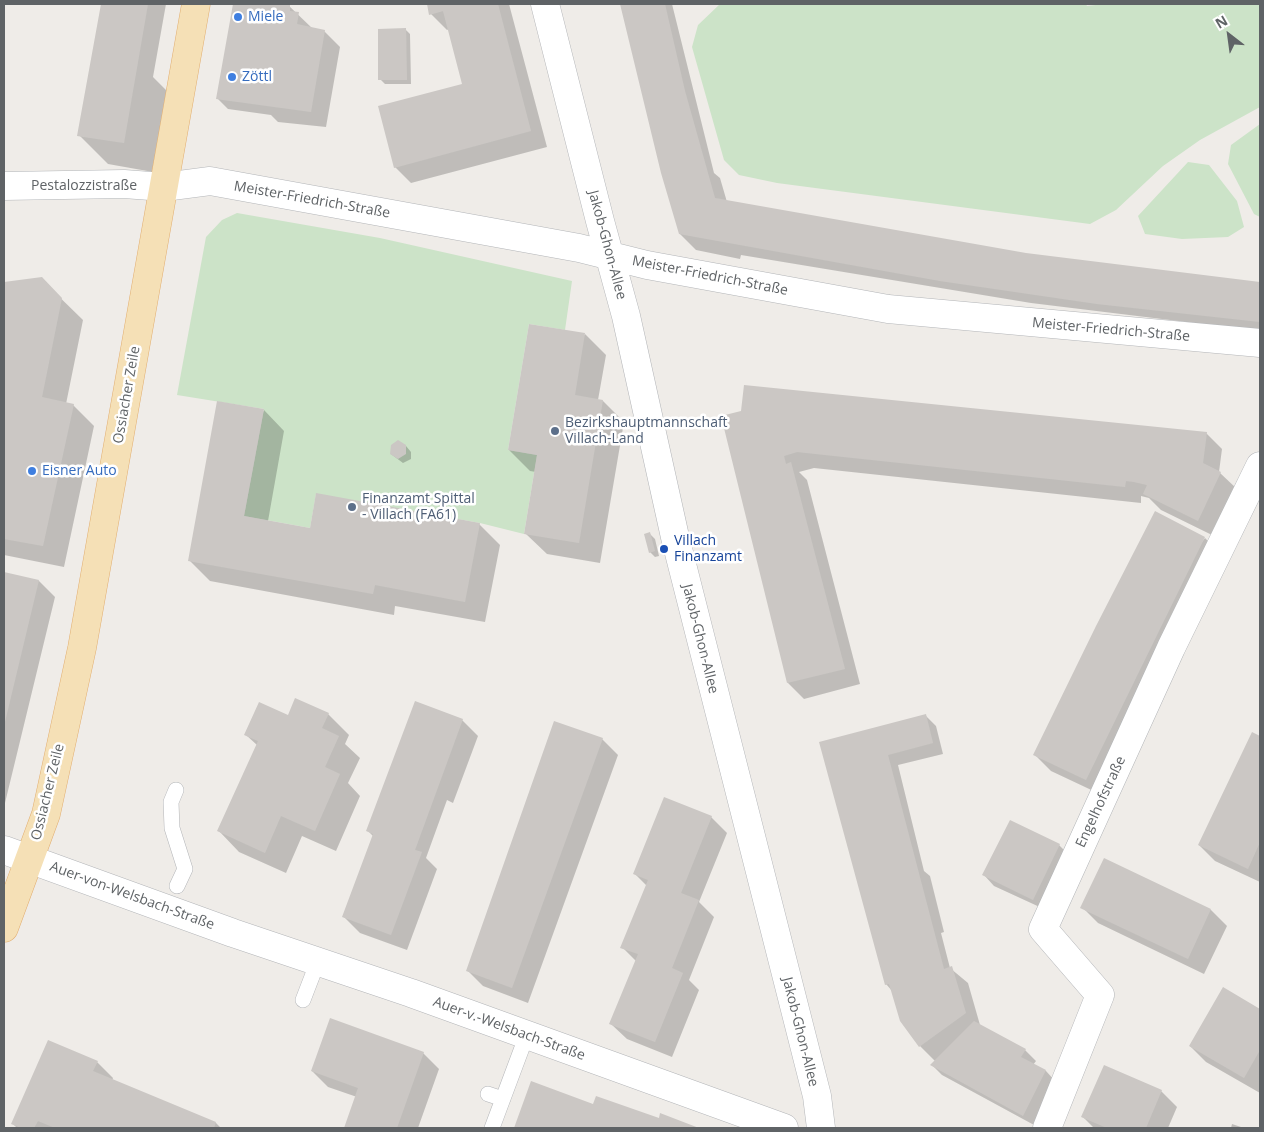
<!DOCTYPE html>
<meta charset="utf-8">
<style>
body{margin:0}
#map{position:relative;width:1264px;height:1132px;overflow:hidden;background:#efece8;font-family:"Open Sans",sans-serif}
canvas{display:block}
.frame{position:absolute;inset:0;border:5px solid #5f6366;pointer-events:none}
.north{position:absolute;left:1204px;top:10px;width:50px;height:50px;-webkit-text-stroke:4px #fff;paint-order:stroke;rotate:330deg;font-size:14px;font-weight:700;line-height:20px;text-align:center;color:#5f6366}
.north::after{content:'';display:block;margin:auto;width:18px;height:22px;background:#5f6366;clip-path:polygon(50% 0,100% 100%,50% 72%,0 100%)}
</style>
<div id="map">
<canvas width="1264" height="1132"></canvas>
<div class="frame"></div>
<div class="north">N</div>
</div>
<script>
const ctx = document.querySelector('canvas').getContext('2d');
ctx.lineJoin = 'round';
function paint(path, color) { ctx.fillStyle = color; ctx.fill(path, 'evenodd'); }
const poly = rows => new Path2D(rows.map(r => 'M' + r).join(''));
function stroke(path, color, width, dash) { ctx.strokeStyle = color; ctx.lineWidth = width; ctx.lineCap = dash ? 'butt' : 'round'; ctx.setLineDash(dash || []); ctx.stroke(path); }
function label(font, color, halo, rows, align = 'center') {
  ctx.font = font + ' "Open Sans",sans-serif'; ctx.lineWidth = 5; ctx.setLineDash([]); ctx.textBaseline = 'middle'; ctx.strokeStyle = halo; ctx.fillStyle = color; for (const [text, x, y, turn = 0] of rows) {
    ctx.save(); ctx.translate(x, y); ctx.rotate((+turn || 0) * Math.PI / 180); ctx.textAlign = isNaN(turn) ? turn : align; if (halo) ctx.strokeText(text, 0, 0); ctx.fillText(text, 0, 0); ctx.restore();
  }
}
paint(poly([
 [720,4,1086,4,1087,6,1104,4,1260,4,1260,107,1200,140,1163,166,1116,210,1090,224,777,183,739,175,724,160,692,47,698,25],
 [1260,124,1260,217,1254,214,1228,164,1231,145],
 [1188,162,1209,165,1237,201,1244,227,1228,237,1182,239,1145,234,1138,216],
 [237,213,380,238,572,281,565,330,529,324,508,450,537,455,524,534,480,523,316,494,310,528,244,516,264,409,177,395,206,237,222,220]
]), '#cce3c8');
paint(poly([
 [102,4,166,4,153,77,167,91,153,172,108,164,79,135],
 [234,4,287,4,313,29,324,31,340,47,326,127,278,122,271,115,228,109,218,99],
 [428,4,509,4,547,147,411,183,395,167,463,85,449,29,447,30,431,14],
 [621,4,672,4,714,173,720,178,727,202,1026,254,1260,283,1260,331,1031,303,741,255,740,259,696,250,680,234,662,173],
 [405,29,410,34,411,84,385,84,380,79],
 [41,279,83,320,66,404,73,405,94,426,64,567,4,555,4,283],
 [585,334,606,355,598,400,603,401,624,422,600,563,547,554,526,534,536,472,530,471,509,450],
 [264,410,284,431,268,521,311,529,479,524,500,545,485,622,395,606,394,615,210,581,189,560],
 [722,417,1206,433,1222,449,1219,472,1237,489,1214,536,1161,510,1149,498,1141,496,1141,503,814,468,799,472,807,480,860,684,804,699,788,683],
 [406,446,411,452,411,459,403,463,391,454],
 [650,534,655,539,659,556,655,557,650,552],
 [1205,538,1215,548,1102,795,1051,771,1035,755],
 [4,573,39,581,55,597,5,803],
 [328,714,349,735,345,744,360,758,348,783,360,796,336,851,302,836,286,873,239,852,219,831,257,745,246,735],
 [925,715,936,726,943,754,898,765,924,871,930,876,944,932,941,933,950,968,968,983,980,1025,1025,1050,1036,1061,1033,1065,1046,1071,1056,1082,1034,1125,942,1075,932,1065,935,1061,920,1046,893,992,886,984,820,743],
 [462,720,478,736,453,803,447,800,426,858,437,869,407,950,360,933,344,917,374,837,368,831],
 [1253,734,1260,738,1260,882,1215,861,1199,845],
 [602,739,618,755,528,1003,483,986,467,970],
 [711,817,727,833,699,902,714,917,689,980,699,990,672,1057,627,1039,611,1024,636,961,622,947,647,886,635,874],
 [1059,845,1070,856,1044,909,994,886,984,875],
 [1105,860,1211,910,1227,926,1204,974,1098,923,1082,907],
 [1224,989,1260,1010,1260,1093,1206,1062,1190,1046],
 [423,1053,439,1069,418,1128,346,1128,357,1097,328,1087,312,1071],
 [97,1062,113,1078,112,1081,216,1123,221,1128,17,1128,13,1124],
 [532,1083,594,1105,659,1120,661,1114,695,1128,515,1128],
 [1161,1091,1177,1107,1168,1128,1094,1128,1083,1117],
 [1232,1124,1244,1128,1231,1128]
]), '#0003');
paint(poly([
 [101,4,148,4,124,143,77,136],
 [233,4,290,4,290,11,299,12,297,24,325,30,311,112,216,99],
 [427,4,498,4,531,131,394,168,378,106,462,84,443,11,429,15],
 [620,4,665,4,685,91,715,198,1026,253,1260,282,1260,322,1097,304,940,281,679,234,661,173],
 [406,28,407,80,378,80,378,29],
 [42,277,62,298,42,397,74,404,43,546,4,539,4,282],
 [529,324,585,333,575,395,603,400,579,543,524,534,537,455,508,450],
 [744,385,1207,432,1203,463,1221,472,1198,521,1143,494,1147,485,1134,482,1126,481,1125,487,797,452,784,456,786,464,791,462,845,669,787,683,721,416,741,411],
 [217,401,264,409,244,516,310,528,316,493,480,523,465,602,375,585,373,594,188,561],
 [398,440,406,445,406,454,398,459,390,454,391,445],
 [1155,511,1205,537,1086,780,1033,755,1096,626],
 [650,532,655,551,649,553,644,534],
 [4,572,39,580,4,726],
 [295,698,329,713,322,728,339,736,325,767,340,774,315,831,281,816,265,853,217,831,258,741,244,735,259,702,288,715],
 [415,701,463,719,415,850,422,852,391,935,342,917,373,834,366,831],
 [926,714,933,743,888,755,944,969,952,966,966,1013,919,1047,900,1021,889,984,885,985,819,742],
 [554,721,603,738,512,988,466,971],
 [1252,732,1260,736,1260,842,1248,869,1198,845],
 [664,797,712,816,681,893,699,900,672,968,683,973,655,1042,609,1024,638,954,620,948,648,880,633,874],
 [1010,820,1060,844,1033,900,982,875],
 [1104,858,1211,909,1188,959,1080,908],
 [1223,987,1260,1009,1260,1050,1244,1078,1189,1046],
 [330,1018,424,1052,397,1128,344,1128,358,1088,311,1071],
 [974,1021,1026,1049,1021,1057,1046,1070,1023,1116,930,1065],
 [48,1040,98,1061,93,1071,216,1122,214,1128,55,1128,38,1121,34,1128,21,1128,11,1124],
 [1104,1065,1162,1090,1146,1128,1107,1128,1081,1117],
 [531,1081,593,1104,596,1096,659,1118,660,1113,699,1128,514,1128]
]), '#cbc7c4');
const lane = poly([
 [176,790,171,802,172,828,185,869,177,886],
 [303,1000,318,961],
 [488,1094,503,1099],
 [492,1128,526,1037]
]);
const street = poly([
 [545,4,600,221,626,316,675,537,817,1096,821,1128],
 [164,187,210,181,579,248,647,265,888,309,1260,343],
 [4,850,233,933,411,993,784,1128],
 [1047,1128,1100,995,1043,929,1171,648,1260,466]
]);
const secondary = poly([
 [4,186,124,184,164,187]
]);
const primary = poly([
 [4,928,46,814,82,648,196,4]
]);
stroke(lane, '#b3b5b8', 16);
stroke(street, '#b3b5b8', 29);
stroke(secondary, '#b2b5b8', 29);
stroke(primary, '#e1ad6f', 29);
stroke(lane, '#fff', 15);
stroke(street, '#fff', 28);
stroke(secondary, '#fff', 28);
stroke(primary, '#f5e0b6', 28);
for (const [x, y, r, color] of [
 [238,17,5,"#3f7fe0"],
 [232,77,5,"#3f7fe0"],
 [555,431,5,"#5c6f8a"],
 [32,471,5,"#3f7fe0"],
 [352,507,5,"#5c6f8a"],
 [664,549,5,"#1a4fb4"]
]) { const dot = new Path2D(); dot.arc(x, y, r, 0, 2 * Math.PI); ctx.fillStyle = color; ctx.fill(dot); stroke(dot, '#fff', 2); }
label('14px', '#366cbe', '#fff', [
 ["Miele",248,17],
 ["Zöttl",242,77],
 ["Eisner Auto",42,471]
], 'left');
label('14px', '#5f6366', '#fff', [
 ["Pestalozzistraße",84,186],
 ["Meister-Friedrich-Straße",312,200,10],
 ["Jakob-Ghon-Allee",607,245,75],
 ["Meister-Friedrich-Straße",710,276,11],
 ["Meister-Friedrich-Straße",1111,330,5],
 ["Ossiacher Zeile",127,395,-80],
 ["Jakob-Ghon-Allee",700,639,76],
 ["Ossiacher Zeile",48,792,-76],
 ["Engelhofstraße",1101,802,-65],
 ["Auer-von-Welsbach-Straße",132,896,20],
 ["Auer-v.-Welsbach-Straße",509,1029,20],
 ["Jakob-Ghon-Allee",800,1032,76]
]);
label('14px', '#4e5e75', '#fff', [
 ["Bezirkshauptmannschaft",565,423],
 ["Villach-Land",565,439],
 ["Finanzamt Spittal",362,499],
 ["- Villach (FA61)",362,515]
], 'left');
label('14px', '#164399', '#fff', [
 ["Villach",674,541],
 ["Finanzamt",674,557]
], 'left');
</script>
